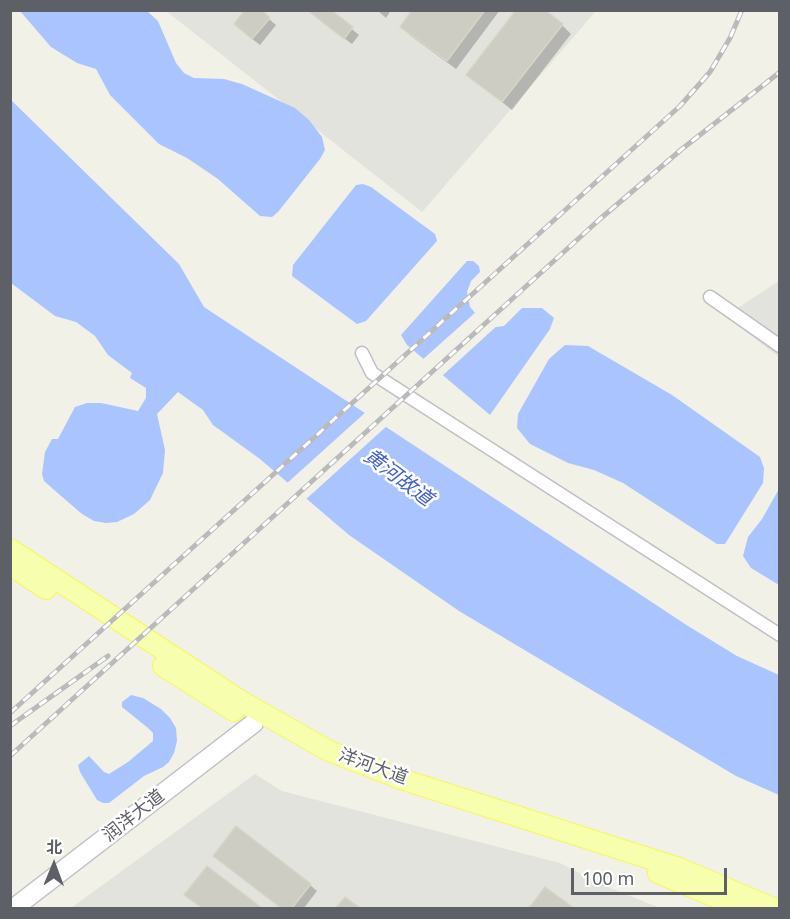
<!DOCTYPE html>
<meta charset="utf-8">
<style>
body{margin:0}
#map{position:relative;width:790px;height:919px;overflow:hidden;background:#f1f1e7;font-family:"Noto Sans","Noto Sans SC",sans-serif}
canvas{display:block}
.frame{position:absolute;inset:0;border:12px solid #5e6068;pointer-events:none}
.north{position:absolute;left:24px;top:835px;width:60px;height:60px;-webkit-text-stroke:4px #fff;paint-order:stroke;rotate:1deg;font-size:16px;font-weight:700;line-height:24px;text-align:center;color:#5e6068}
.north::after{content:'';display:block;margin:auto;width:21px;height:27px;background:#5e6068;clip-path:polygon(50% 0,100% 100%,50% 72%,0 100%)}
.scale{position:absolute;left:571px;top:868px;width:156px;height:27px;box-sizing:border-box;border:3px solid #5e6068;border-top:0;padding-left:8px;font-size:18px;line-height:21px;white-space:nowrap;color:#5e6068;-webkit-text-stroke:4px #fff;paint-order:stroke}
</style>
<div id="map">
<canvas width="790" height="919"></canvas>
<div class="frame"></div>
<div class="north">北</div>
<div class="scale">100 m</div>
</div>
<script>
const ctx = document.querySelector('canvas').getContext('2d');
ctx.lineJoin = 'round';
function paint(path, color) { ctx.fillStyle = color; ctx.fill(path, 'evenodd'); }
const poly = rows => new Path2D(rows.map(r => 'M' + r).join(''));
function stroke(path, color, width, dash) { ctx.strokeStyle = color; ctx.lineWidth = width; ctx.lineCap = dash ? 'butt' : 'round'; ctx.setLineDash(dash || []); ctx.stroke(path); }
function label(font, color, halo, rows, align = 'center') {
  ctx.font = font + ' "Noto Sans","Noto Sans SC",sans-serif'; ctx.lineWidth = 5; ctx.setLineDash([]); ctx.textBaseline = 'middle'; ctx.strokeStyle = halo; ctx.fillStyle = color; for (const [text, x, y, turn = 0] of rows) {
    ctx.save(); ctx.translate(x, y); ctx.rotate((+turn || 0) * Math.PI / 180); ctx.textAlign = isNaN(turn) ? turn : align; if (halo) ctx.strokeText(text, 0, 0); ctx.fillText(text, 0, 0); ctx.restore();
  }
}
paint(poly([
 [166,11,596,11,422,212],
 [779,281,779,357,725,316],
 [255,774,282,791,560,863,603,885,660,908,71,908]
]), '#e2e3dc');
paint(poly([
 [20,11,147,11,158,21,176,63,184,73,194,78,224,79,242,84,295,108,309,120,322,137,325,150,320,159,278,212,272,217,260,216,218,179,187,158,159,144,110,95,96,69,77,63,51,47],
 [10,99,179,264,204,307,688,626,737,656,779,675,779,795,736,776,459,611,349,535,260,459,213,425,203,410,178,392,157,414,165,450,163,473,150,500,134,514,117,522,106,523,94,521,82,514,53,489,44,481,42,474,45,452,52,439,58,439,75,407,87,403,101,403,138,411,146,398,146,388,130,378,132,373,108,355,95,336,76,322,55,316,11,283],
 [363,184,371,187,435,234,437,241,366,321,357,324,292,276,293,265,356,185],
 [467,261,473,261,479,266,480,272,471,281,467,292,470,307,488,328,504,326,522,308,542,308,554,318,550,329,490,415,407,345,401,335],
 [565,345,588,346,672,395,760,457,764,468,763,483,725,544,717,544,623,483,594,470,568,463,530,444,517,428,518,414,549,359],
 [779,489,779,585,751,568,743,556,748,537,762,519],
 [131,695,143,698,161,709,170,718,176,728,177,741,174,753,169,762,163,767,144,776,109,803,103,803,97,800,80,772,78,765,89,756,104,772,109,774,128,762,153,741,153,733,148,728,122,707,122,702]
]), '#aac4ff');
paint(poly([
 [477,311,489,325,500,323,441,377,421,361],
 [367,411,388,425,304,501,285,485]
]), '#f1f1e7');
paint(poly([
 [307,10,329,10,359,35,352,44],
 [377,10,391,10,386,18],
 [414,10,500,10,456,69,411,36,402,27],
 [269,19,276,25,260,45,242,31],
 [562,25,571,34,512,110,468,75],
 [215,856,310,885,317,891,304,908,282,908],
 [208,868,260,908,202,908,193,901],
 [545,889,572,908,531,908]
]), '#0003');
const building = poly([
 [245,10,262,10,270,18,252,39,234,24,245,10],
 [307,10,331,10,353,27,344,39,307,10],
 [412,10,485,10,447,61,400,27,412,10],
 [516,10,545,10,563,24,502,102,466,75,516,10],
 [236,826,311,884,292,908,281,908,213,856,236,826],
 [207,866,262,908,202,908,184,895,207,866],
 [545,887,574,908,529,908,545,887],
 [345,897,360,908,336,908,345,897]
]);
paint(building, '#cdcdc3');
stroke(building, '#d7d6c5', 1.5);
const street = poly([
 [710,297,780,346],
 [362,353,372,373,780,635]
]);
const secondary = poly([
 [14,908,254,723]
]);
const primary = poly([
 [10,549,241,701,329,751,401,779,679,868,773,908],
 [10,565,46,589],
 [163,666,234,711],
 [658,873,737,906]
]);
stroke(street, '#bfbfc6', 15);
stroke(secondary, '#bfc0c8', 21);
stroke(primary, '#f9f658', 22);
stroke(street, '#fff', 12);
stroke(secondary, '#fff', 18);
stroke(primary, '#f7ffaf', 20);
const rail = poly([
 [10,713,680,106,710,72,730,38,742,10],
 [10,726,108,656],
 [10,756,600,219,682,149,780,72]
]);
stroke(rail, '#bababb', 5);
stroke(rail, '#fff', 3, [9]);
label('18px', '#5e6068', '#fff', [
 ["洋河大道",373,767,20],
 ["润洋大道",134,816,-38]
]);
label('italic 20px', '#4462cb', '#fff', [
 ["黄河故道",398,478,37]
]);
</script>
